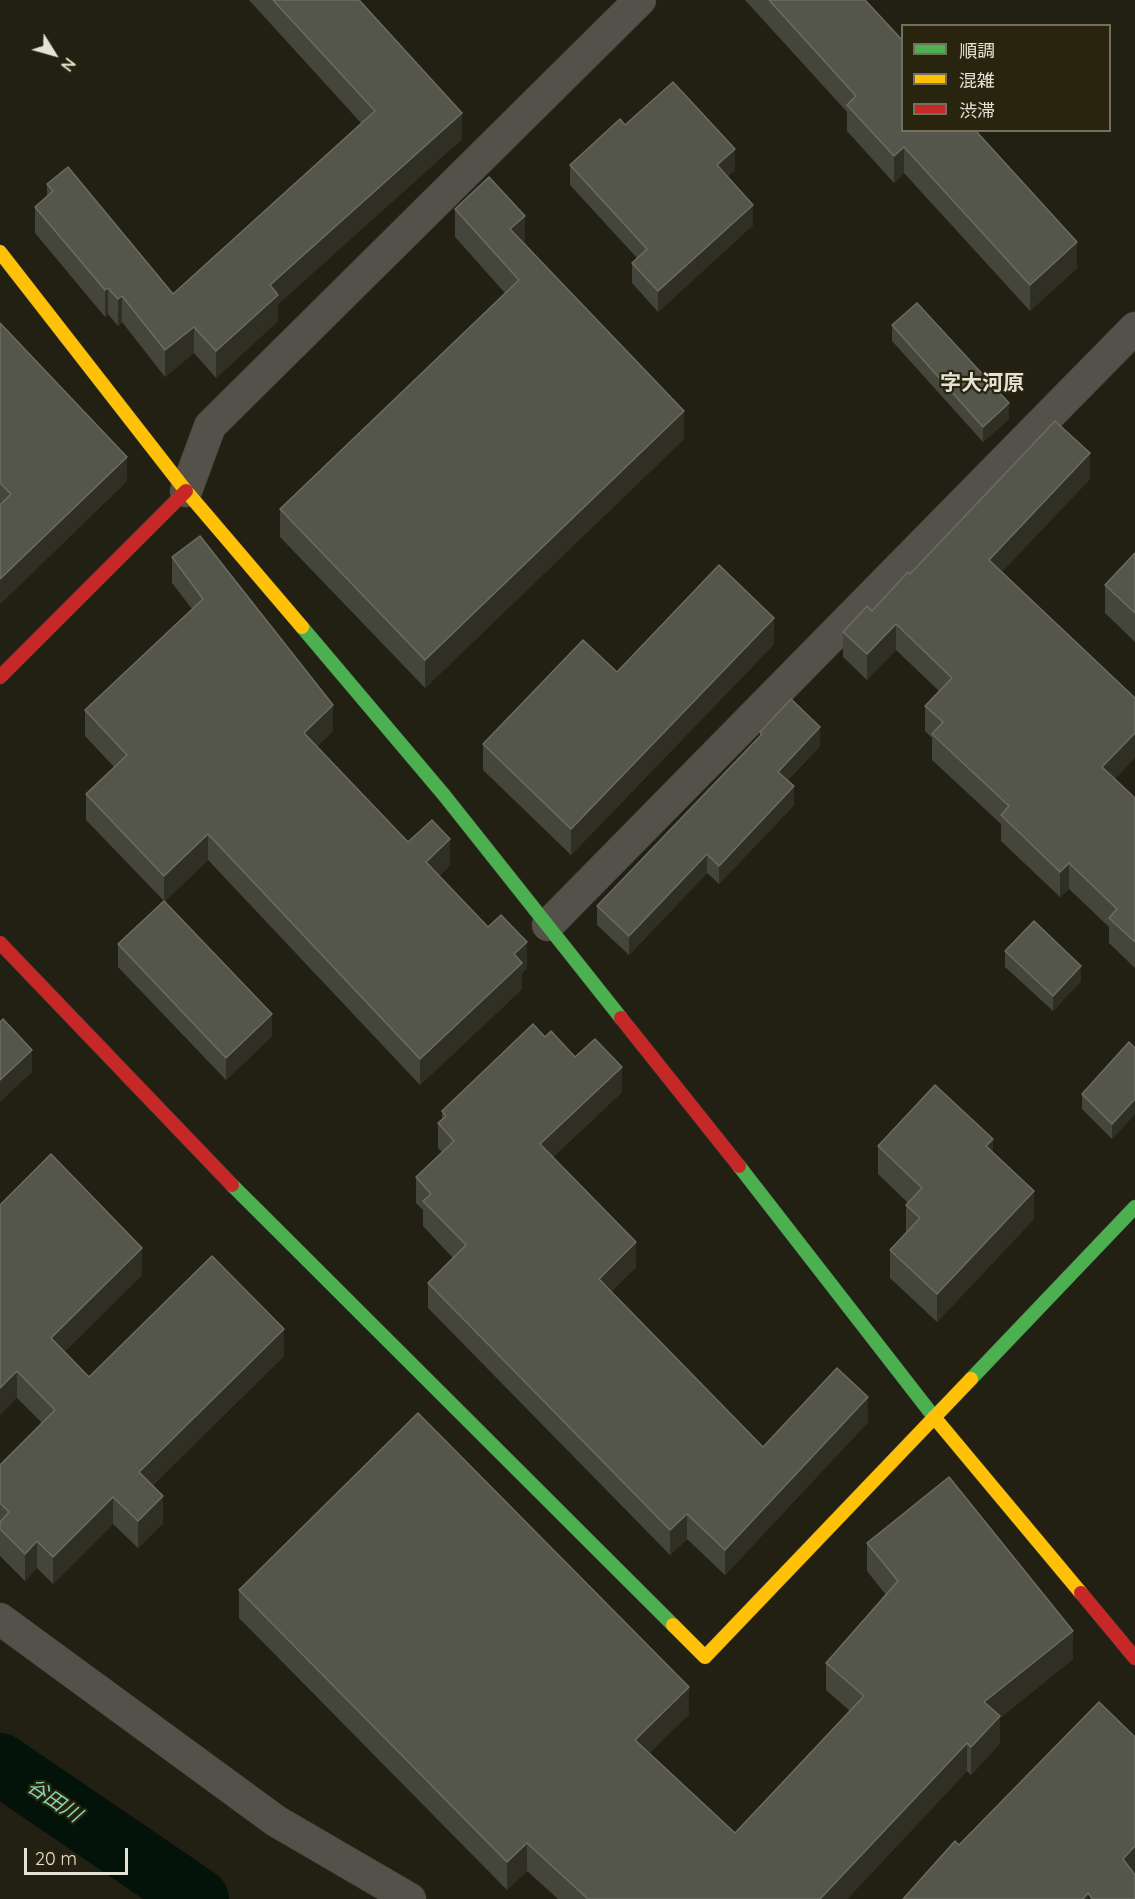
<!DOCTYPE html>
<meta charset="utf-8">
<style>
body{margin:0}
#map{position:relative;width:1135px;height:1899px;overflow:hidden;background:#222013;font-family:Quicksand,"Noto Sans JP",sans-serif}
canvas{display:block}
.legend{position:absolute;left:901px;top:24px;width:210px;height:108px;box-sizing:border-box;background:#28240d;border:2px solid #73705d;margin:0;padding:8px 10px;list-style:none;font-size:18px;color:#e4e2d4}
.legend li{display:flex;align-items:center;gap:12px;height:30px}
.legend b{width:30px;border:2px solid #73705d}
.north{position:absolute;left:24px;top:24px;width:60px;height:60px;-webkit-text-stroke:4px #28240d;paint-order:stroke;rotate:127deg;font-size:16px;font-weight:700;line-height:24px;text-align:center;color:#e4e2d4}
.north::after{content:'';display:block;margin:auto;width:21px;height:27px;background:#e4e2d4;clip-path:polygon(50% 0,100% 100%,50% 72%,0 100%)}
.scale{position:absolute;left:24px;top:1848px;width:104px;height:27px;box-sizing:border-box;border:3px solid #e4e2d4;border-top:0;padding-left:8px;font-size:18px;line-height:21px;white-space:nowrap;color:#e4e2d4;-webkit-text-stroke:4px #28240d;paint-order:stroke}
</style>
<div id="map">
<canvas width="1135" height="1899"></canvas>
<ul class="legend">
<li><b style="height:8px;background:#4caf50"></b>順調</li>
<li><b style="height:8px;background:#ffc107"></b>混雑</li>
<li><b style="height:8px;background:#c62828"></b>渋滞</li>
</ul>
<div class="north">N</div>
<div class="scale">20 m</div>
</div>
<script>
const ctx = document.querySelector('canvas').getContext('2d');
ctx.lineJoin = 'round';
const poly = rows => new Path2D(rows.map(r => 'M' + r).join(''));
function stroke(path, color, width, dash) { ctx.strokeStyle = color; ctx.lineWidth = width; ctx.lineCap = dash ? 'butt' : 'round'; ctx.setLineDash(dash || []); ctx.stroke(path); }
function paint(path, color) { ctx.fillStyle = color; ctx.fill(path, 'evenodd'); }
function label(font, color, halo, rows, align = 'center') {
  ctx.font = font + ' Quicksand,"Noto Sans JP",sans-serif'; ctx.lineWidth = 4.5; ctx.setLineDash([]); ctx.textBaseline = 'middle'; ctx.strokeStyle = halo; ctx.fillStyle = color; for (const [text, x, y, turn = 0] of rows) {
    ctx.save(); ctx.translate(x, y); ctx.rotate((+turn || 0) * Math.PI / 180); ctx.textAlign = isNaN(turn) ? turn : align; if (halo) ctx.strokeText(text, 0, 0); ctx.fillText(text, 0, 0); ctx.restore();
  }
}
stroke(poly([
 [0,1764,198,1899]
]), '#03130a', 62);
const street = poly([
 [186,491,210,426,640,0],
 [548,925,1135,328],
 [0,1619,276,1821,410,1899]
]);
const fast = poly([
 [302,627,444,795,621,1018],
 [739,1166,934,1417],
 [232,1185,673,1625],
 [971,1379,1135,1207]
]);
const slow = poly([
 [0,252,186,491,302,627],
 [934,1417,1081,1593],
 [673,1625,705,1657,971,1379]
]);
const jam = poly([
 [0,677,186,491],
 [0,943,232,1185],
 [621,1018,739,1166],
 [1081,1593,1135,1658]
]);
stroke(street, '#3a3930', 33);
stroke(fast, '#3a3930', 15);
stroke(slow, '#3a3930', 15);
stroke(jam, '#3a3930', 15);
stroke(street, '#535149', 32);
stroke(fast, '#4caf50', 14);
stroke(slow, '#ffc107', 14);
stroke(jam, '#c62828', 14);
paint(poly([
 [249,0,359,0,462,139,278,304,278,321,216,378,194,353,165,377,122,322,118,326,108,314,105,317,35,233,35,207,47,196,47,184,173,294,361,123],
 [745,0,865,0,1077,268,1030,311,904,173,894,183,847,131,847,112],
 [625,125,735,170,727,176,753,225,658,312,632,283,632,263,637,258,570,185,570,165],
 [455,209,525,243,684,439,425,688,280,537,280,509,505,293,455,237],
 [0,323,127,481,0,604],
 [892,325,1009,419,983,442,892,341],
 [1090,479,1001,572,1115,779,1135,798,1135,968,1109,943,1109,927,1069,889,1060,897,1001,841,1001,824,932,760,932,738,925,731,925,706,939,691,896,650,867,680,843,657,843,632,872,611,910,574],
 [1135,553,1135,642,1105,613,1105,585],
 [172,557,333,731,317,746,408,842,450,865,439,876,527,968,522,973,522,989,420,1085,208,860,165,901,272,1036,226,1080,118,967,118,944,164,901,86,820,86,794,114,767,85,736,85,710,192,609,172,583],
 [774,644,571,855,483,770,483,744,617,672],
 [760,732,820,746,788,780,794,805,719,884,707,873,629,955,597,925,597,906,760,737],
 [1005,951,1081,981,1053,1011,1005,967],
 [545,1037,575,1057,622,1092,553,1157,636,1267,611,1292,763,1447,868,1422,725,1575,687,1539,670,1555,428,1308,428,1283,453,1258,423,1226,423,1210,416,1203,416,1177,442,1152,438,1148,438,1123,442,1120,442,1111],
 [1135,1048,1135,1114,1112,1139,1082,1109,1082,1094],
 [878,1146,993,1152,1034,1219,937,1322,890,1278,890,1250,906,1233,906,1205,908,1203,878,1174],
 [0,1205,142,1275,64,1352,89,1377,284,1356,153,1485,163,1523,138,1548,113,1524,53,1584,37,1568,25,1581,0,1556,0,1465,42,1423,17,1398],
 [867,1543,1073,1659,1000,1718,1000,1743,971,1775,967,1771,847,1899,558,1899,527,1871,507,1890,239,1618,239,1590,689,1714,649,1753,735,1833,850,1711,826,1690,826,1663,886,1595,867,1571]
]), '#44453b');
paint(poly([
 [462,113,462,139,278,304,278,321,216,378,216,351,270,285],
 [904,147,904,173,894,183,894,156],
 [735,149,735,170,717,186,717,165],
 [753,205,753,225,658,312,658,291],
 [525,216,525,243,510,257,510,229],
 [1077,242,1077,268,1030,311,1030,285],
 [108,288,108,314,105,317,105,290],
 [122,296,122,322,118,326,118,299],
 [194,327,194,353,165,377,165,350],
 [1009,403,1009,419,983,442,983,427],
 [684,411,684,439,425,688,425,660],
 [1090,453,1090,479,989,586,989,560],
 [127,457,127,481,0,604,0,579],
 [774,618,774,644,571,855,571,829],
 [896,624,896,650,867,680,867,654],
 [333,705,333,731,304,759,304,733],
 [820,727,820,746,778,790,778,772],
 [1135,733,1135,758,1102,793,1102,767],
 [794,786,794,805,719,884,719,866],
 [208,834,208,860,164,902,164,876],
 [450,839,450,865,426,888,426,862],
 [707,854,707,873,629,955,629,936],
 [1069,863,1069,889,1060,897,1060,872],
 [527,942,527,968,522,973,522,989,420,1085,420,1059,514,954],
 [1081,966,1081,981,1053,1011,1053,996],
 [272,1014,272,1036,226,1080,226,1058],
 [32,1050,32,1072,0,1102,0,1080],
 [622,1067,622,1092,540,1169,540,1144],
 [1135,1099,1135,1114,1112,1139,1112,1124],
 [993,1139,993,1167,986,1146],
 [1034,1191,1034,1219,937,1322,937,1294],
 [636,1242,636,1267,599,1304,599,1279],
 [142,1248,142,1275,51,1365,51,1338],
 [284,1329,284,1356,139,1499,139,1472],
 [17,1371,17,1398,0,1415,0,1388],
 [868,1397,868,1422,725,1575,725,1550],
 [163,1496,163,1523,138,1548,138,1521],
 [113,1497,113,1524,53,1584,53,1557],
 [687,1514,687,1539,670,1555,670,1530],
 [37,1541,37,1568,25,1581,25,1554],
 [1073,1631,1073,1659,1000,1718,1000,1743,971,1775,971,1747,984,1702],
 [689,1687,689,1714,635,1768,635,1740],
 [967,1743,967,1771,847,1899,820,1899],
 [527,1843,527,1871,507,1890,507,1862],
 [1135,1846,1135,1873,1123,1885,1123,1859],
 [1088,1893,1088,1899,1083,1899]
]), '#2f2f24');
const building = poly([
 [273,0,359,0,462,113,270,285,278,295,216,351,194,327,165,350,122,296,118,299,108,288,105,290,35,207,53,191,47,184,68,167,173,294,375,111,273,0],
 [769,0,865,0,903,41,903,130,975,130,1077,242,1030,285,904,147,894,156,847,105,856,96,769,0],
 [673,82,735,149,717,165,753,205,658,291,632,263,647,249,570,165,620,119,625,125,673,82],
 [489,177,525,216,510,229,684,411,425,660,280,509,519,280,455,209,489,177],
 [917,303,1009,403,983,427,892,325,917,303],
 [0,323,127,457,0,579,0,505,11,494,0,483,0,323],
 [1055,421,1090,453,989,560,1135,698,1135,733,1102,767,1135,798,1135,942,1109,918,1117,909,1069,863,1060,872,1001,815,1009,806,932,734,943,722,925,706,952,678,896,624,867,654,843,632,867,606,872,611,908,572,910,574,1055,421],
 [200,536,333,705,304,733,408,842,432,820,450,839,426,862,488,927,501,915,527,942,514,954,522,963,420,1059,208,834,164,876,86,794,127,755,85,710,203,599,172,557,200,536],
 [1135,553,1135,613,1105,585,1135,553],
 [719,565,774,618,571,829,483,744,583,640,617,672,719,565],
 [791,699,820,727,778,772,794,786,719,866,707,854,629,936,597,906,762,734,760,732,791,699],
 [164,901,272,1014,226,1058,118,944,164,901],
 [1034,921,1081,966,1053,996,1005,951,1034,921],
 [3,1019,32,1050,0,1080,0,1022,3,1019],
 [533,1024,545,1037,551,1031,575,1057,595,1039,622,1067,540,1144,636,1242,599,1279,763,1447,837,1368,868,1397,725,1550,687,1514,670,1530,428,1283,466,1245,423,1201,431,1194,416,1177,454,1141,438,1123,446,1116,442,1111,533,1024],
 [1129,1042,1135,1048,1135,1099,1112,1124,1082,1094,1129,1042],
 [935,1085,993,1139,986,1146,1034,1191,937,1294,890,1250,920,1218,906,1205,922,1188,878,1146,935,1085],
 [51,1154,142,1248,51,1338,89,1377,212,1256,284,1329,139,1472,163,1496,138,1521,113,1497,53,1557,37,1541,25,1554,0,1529,0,1522,9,1512,0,1503,0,1465,55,1410,17,1371,0,1388,0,1205,51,1154],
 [418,1413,689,1687,635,1740,735,1833,864,1696,826,1663,898,1581,867,1543,949,1477,1073,1631,984,1702,1000,1716,971,1747,967,1743,820,1899,588,1899,527,1843,507,1862,239,1590,418,1413],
 [1099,1702,1135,1737,1135,1846,1123,1859,1135,1875,1135,1899,1092,1899,1088,1893,1083,1899,903,1899,955,1841,959,1845,1099,1702]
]);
paint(building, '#55564b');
stroke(building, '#6c6c60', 1.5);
label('italic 20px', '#86d7b3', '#28240d', [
 ["谷田川",54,1801,34]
]);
label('bold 21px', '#e4e2d4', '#28240d', [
 ["字大河原",982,384]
]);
</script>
